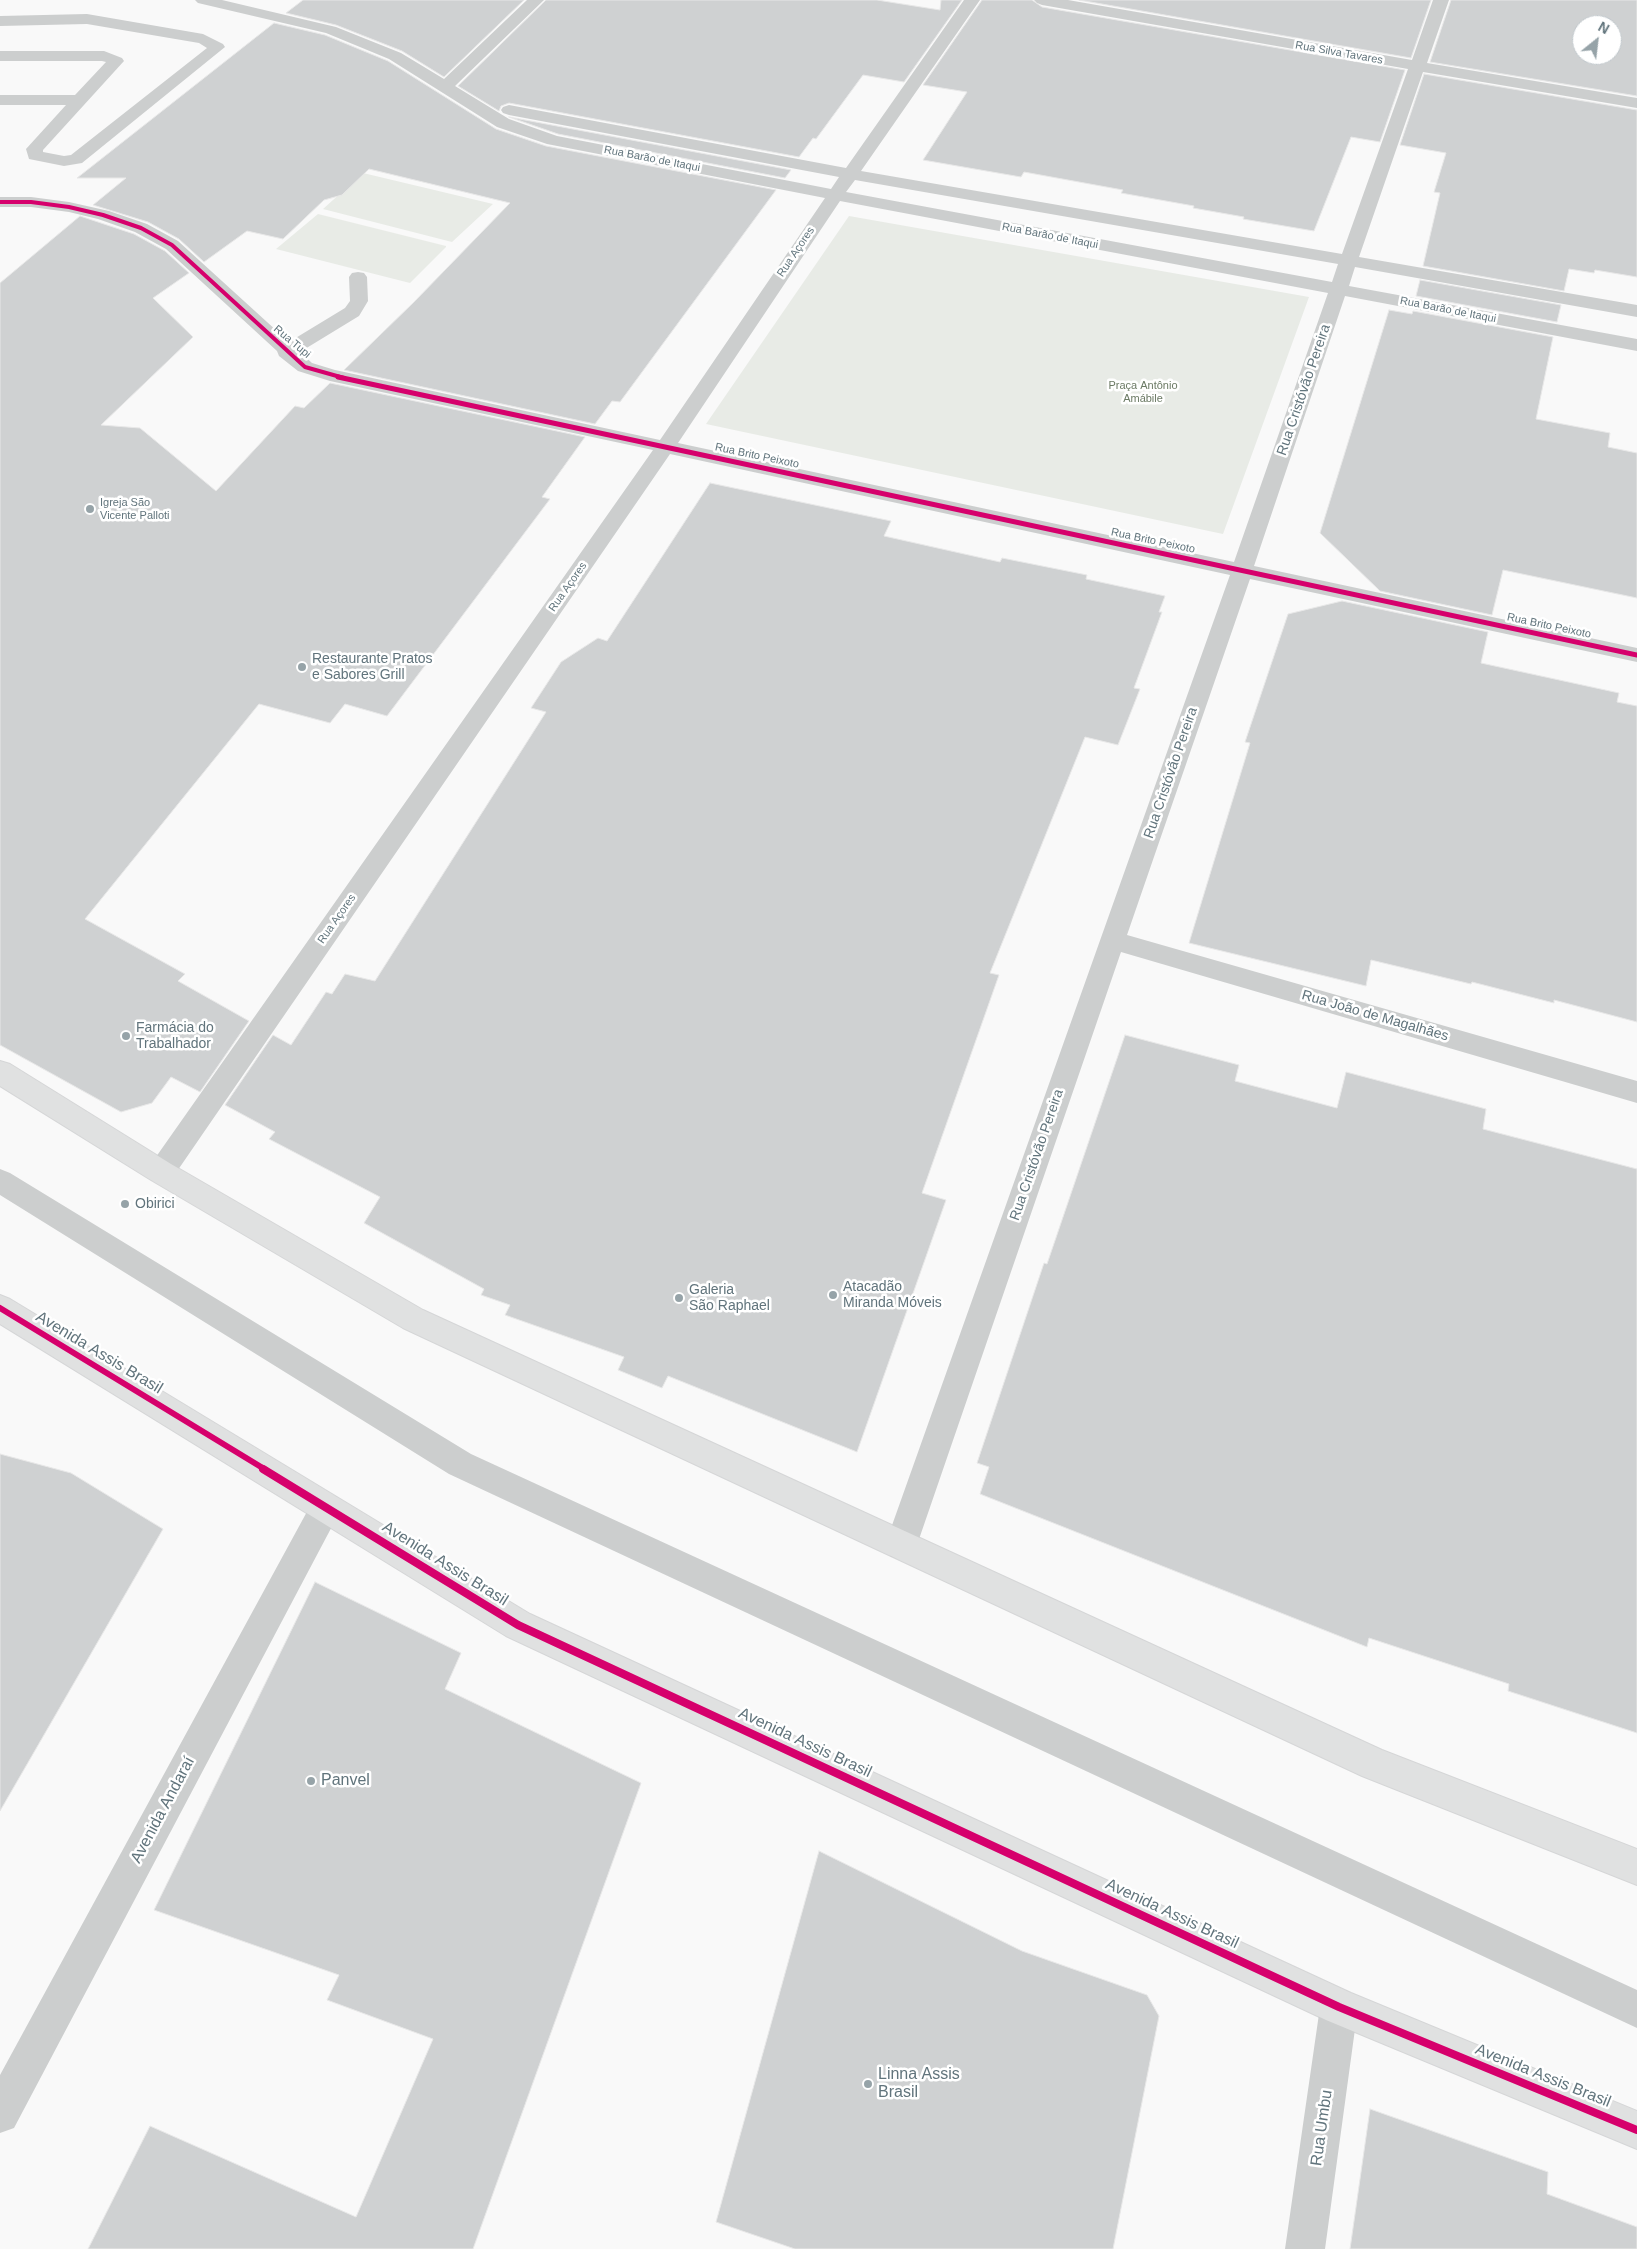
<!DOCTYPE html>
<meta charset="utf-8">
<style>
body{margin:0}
#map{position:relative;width:1637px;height:2249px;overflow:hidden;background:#f9f9f9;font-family:Helvetica,sans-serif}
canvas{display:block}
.north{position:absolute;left:1572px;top:15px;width:50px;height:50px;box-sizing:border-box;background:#fff;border:1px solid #c0c7cb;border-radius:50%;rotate:29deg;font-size:14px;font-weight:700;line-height:20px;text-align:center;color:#61747c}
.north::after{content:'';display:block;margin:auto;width:18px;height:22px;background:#96a3a8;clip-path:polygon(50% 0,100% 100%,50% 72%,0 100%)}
</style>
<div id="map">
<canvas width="1637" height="2249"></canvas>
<div class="north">N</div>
</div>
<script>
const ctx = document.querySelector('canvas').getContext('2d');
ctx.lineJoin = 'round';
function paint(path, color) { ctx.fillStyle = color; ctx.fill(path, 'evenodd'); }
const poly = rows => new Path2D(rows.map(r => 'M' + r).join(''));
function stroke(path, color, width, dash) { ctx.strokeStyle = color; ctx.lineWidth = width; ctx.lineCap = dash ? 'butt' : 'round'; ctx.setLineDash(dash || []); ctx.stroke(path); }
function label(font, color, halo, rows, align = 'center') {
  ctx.font = font + ' Helvetica,sans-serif'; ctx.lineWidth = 5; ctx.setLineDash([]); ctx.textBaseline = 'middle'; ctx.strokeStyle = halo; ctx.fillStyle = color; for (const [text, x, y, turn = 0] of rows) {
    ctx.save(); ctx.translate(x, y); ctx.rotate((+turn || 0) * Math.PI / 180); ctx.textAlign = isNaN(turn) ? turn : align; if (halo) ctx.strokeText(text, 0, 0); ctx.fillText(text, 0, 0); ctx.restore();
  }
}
paint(poly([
 [363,173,493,204,452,242,323,209],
 [318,214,446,246,446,247,410,283,276,249],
 [849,216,1309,297,1223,534,706,424]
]), '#e8ebe6');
const building = poly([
 [303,0,524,0,444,77,402,51,336,25,286,13,303,0],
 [546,0,877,0,940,10,941,0,962,0,904,82,863,75,816,139,813,138,799,157,509,103,501,106,499,111,458,86,546,0],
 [982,0,1032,0,1042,7,1405,70,1380,142,1351,137,1314,231,1243,219,1244,217,1193,208,1194,206,1121,193,1123,190,1024,172,1021,177,923,160,967,92,923,85,982,0],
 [1079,0,1431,0,1411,58,1079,0],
 [1451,0,1637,0,1637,96,1430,62,1451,0],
 [1582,25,1612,25,1612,55,1582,55,1582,25],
 [274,23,325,35,388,61,496,129,546,146,776,190,620,402,612,401,595,424,344,370,414,302,510,203,369,169,342,195,324,200,283,239,247,231,204,262,179,239,148,222,93,205,126,178,77,178,274,23],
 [1424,74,1637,110,1637,277,1595,270,1594,273,1569,269,1564,291,1423,266,1440,193,1434,192,1446,153,1400,145,1424,74],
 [509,117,791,170,785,178,558,134,509,117],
 [80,216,134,234,165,251,189,273,153,298,193,337,101,425,140,428,216,491,295,406,304,408,330,383,585,437,542,497,550,499,387,716,345,704,330,723,259,704,85,919,185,974,178,981,249,1021,200,1092,171,1077,152,1103,121,1112,0,1045,0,283,80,216],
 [1420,280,1561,305,1557,322,1416,296,1420,280],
 [1389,310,1412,314,1413,311,1553,337,1536,419,1610,433,1608,447,1637,453,1637,598,1503,570,1492,615,1380,591,1320,533,1389,310],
 [710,483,891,521,884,536,1000,562,1002,558,1087,575,1086,579,1165,596,1159,612,1162,612,1134,688,1140,689,1118,745,1085,737,990,973,999,975,922,1193,946,1200,857,1452,668,1376,662,1388,618,1370,624,1357,505,1315,510,1305,481,1295,484,1289,364,1223,380,1197,269,1139,275,1132,225,1105,273,1035,291,1045,326,992,332,994,345,974,375,981,546,712,531,708,561,662,598,638,607,641,710,483],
 [1342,601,1488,632,1481,663,1619,693,1617,702,1637,706,1637,1022,1554,1000,1554,1003,1472,982,1471,984,1371,960,1366,986,1189,943,1250,743,1245,742,1288,614,1342,601],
 [1125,1035,1239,1065,1235,1081,1337,1108,1346,1072,1486,1109,1483,1129,1637,1169,1637,1733,1508,1691,1509,1684,1369,1638,1367,1647,980,1494,989,1467,977,1463,1044,1263,1047,1264,1125,1035],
 [0,1454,71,1473,163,1529,0,1811,0,1454],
 [315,1582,461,1653,445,1689,641,1783,473,2249,88,2249,150,2126,356,2217,433,2039,327,2000,339,1975,154,1910,315,1582],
 [819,1851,1022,1951,1147,1995,1159,2016,1113,2249,795,2249,716,2222,819,1851],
 [1370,2109,1548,2172,1547,2194,1637,2227,1637,2249,1350,2249,1370,2109]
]);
paint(building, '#cfd1d2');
stroke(building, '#e8e8e8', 1);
const major = poly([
 [0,1061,10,1064,171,1164,423,1310,1382,1750,1637,1849,1637,1885,1362,1776,403,1328,151,1180,0,1086,0,1061],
 [0,1295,10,1299,530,1614,1351,1993,1637,2111,1637,2149,1326,2020,506,1636,0,1324,0,1295]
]);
stroke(major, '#d5d6d7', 2);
paint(poly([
 [195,0,222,0,336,27,401,53,444,79,527,0,544,0,455,86,509,119,557,136,831,189,839,177,509,115,503,113,501,110,503,107,509,105,846,168,964,0,980,0,861,171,1342,254,1408,69,1042,5,1037,3,1034,0,1068,0,1412,60,1433,0,1449,0,1427,63,1637,98,1637,108,1423,72,1359,257,1637,305,1637,317,1355,267,1349,286,1637,339,1637,351,1345,296,1254,566,1637,648,1637,662,1250,579,1127,935,1637,1081,1637,1103,1121,952,917,1545,912,1556,901,1560,890,1556,885,1545,1230,575,670,454,171,1180,161,1184,151,1180,147,1172,151,1164,653,450,330,381,298,371,279,356,277,351,166,249,135,232,98,219,69,212,31,207,0,207,0,197,31,197,69,202,109,211,147,224,178,241,289,342,345,308,350,301,349,277,352,273,358,272,364,273,367,277,368,301,359,316,300,352,312,363,335,370,660,440,825,198,547,144,497,127,389,59,326,33,198,3,195,0],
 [855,180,1338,264,1332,282,846,192,855,180],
 [840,201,1328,293,1234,562,678,443,840,201],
 [87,14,203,34,223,44,225,47,82,163,64,166,29,159,26,149,66,105,0,105,0,95,75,95,106,62,102,61,0,61,0,51,104,51,122,58,124,61,43,150,43,152,64,156,71,155,207,48,199,43,87,24,0,26,0,16,87,14],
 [0,1169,10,1173,471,1454,1637,1990,1637,2028,449,1474,0,1195,0,1169],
 [326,1492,337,1497,342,1507,337,1517,14,2128,0,2133,0,2075,315,1497,326,1492],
 [1339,1988,1352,1994,1358,2007,1325,2249,1285,2249,1320,2007,1326,1994,1339,1988]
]), '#cccece');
paint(major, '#e0e1e1');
stroke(poly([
 [0,202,31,202,69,207,103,215,141,228,172,245,305,367,344,378]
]), '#d6006c', 4);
stroke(poly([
 [338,377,1637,655]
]), '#d6006c', 5);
stroke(poly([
 [0,1308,266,1470]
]), '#d6006c', 6);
stroke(poly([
 [263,1469,518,1625,1339,2007,1637,2130]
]), '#d6006c', 8);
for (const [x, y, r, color] of [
 [90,509,5,"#96a3a8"],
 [302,667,5,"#96a3a8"],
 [126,1036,5,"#96a3a8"],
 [125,1204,5,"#96a3a8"],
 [833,1295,5,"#96a3a8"],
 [679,1298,5,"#96a3a8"],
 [311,1781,5,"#96a3a8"],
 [868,2084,5,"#96a3a8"]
]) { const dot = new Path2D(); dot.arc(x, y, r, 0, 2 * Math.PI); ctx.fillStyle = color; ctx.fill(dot); stroke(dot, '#fff', 2); }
label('11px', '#61747c', '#fff', [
 ["Rua Silva Tavares",1339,53,10],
 ["Rua Barão de Itaqui",652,159,11],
 ["Rua Barão de Itaqui",1050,236,11],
 ["Rua Açores",796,252,-56],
 ["Rua Barão de Itaqui",1448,310,11],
 ["Rua Tupi",292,342,40],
 ["Rua Brito Peixoto",757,456,12],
 ["Rua Brito Peixoto",1153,541,12],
 ["Rua Açores",568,587,-55],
 ["Rua Brito Peixoto",1549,626,12],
 ["Rua Açores",337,919,-55]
]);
label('11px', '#6b7a64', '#fff', [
 ["Praça Antônio",1143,386],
 ["Amábile",1143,399]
]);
label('11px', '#61747c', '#fff', [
 ["Igreja São",100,503],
 ["Vicente Palloti",100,516]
], 'left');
label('14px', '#61747c', '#fff', [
 ["Rua Cristóvão Pereira",1304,390,-71],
 ["Rua Cristóvão Pereira",1171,773,-71],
 ["Rua João de Magalhães",1375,1016,16],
 ["Rua Cristóvão Pereira",1037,1155,-71]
]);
label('14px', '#61747c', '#fff', [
 ["Restaurante Pratos",312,659],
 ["e Sabores Grill",312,675],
 ["Farmácia do",136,1028],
 ["Trabalhador",136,1044],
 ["Obirici",135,1204],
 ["Atacadão",843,1287],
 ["Miranda Móveis",843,1303],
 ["Galeria",689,1290],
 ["São Raphael",689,1306]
], 'left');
label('16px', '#61747c', '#fff', [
 ["Avenida Assis Brasil",99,1353,31],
 ["Avenida Assis Brasil",445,1564,32],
 ["Avenida Assis Brasil",805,1743,25],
 ["Avenida Andaraí",163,1810,-62],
 ["Avenida Assis Brasil",1172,1914,25],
 ["Avenida Assis Brasil",1543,2076,22],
 ["Rua Umbu",1322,2128,-82]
]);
label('16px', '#61747c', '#fff', [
 ["Panvel",321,1781],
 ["Linna Assis",878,2075],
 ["Brasil",878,2093]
], 'left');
</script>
